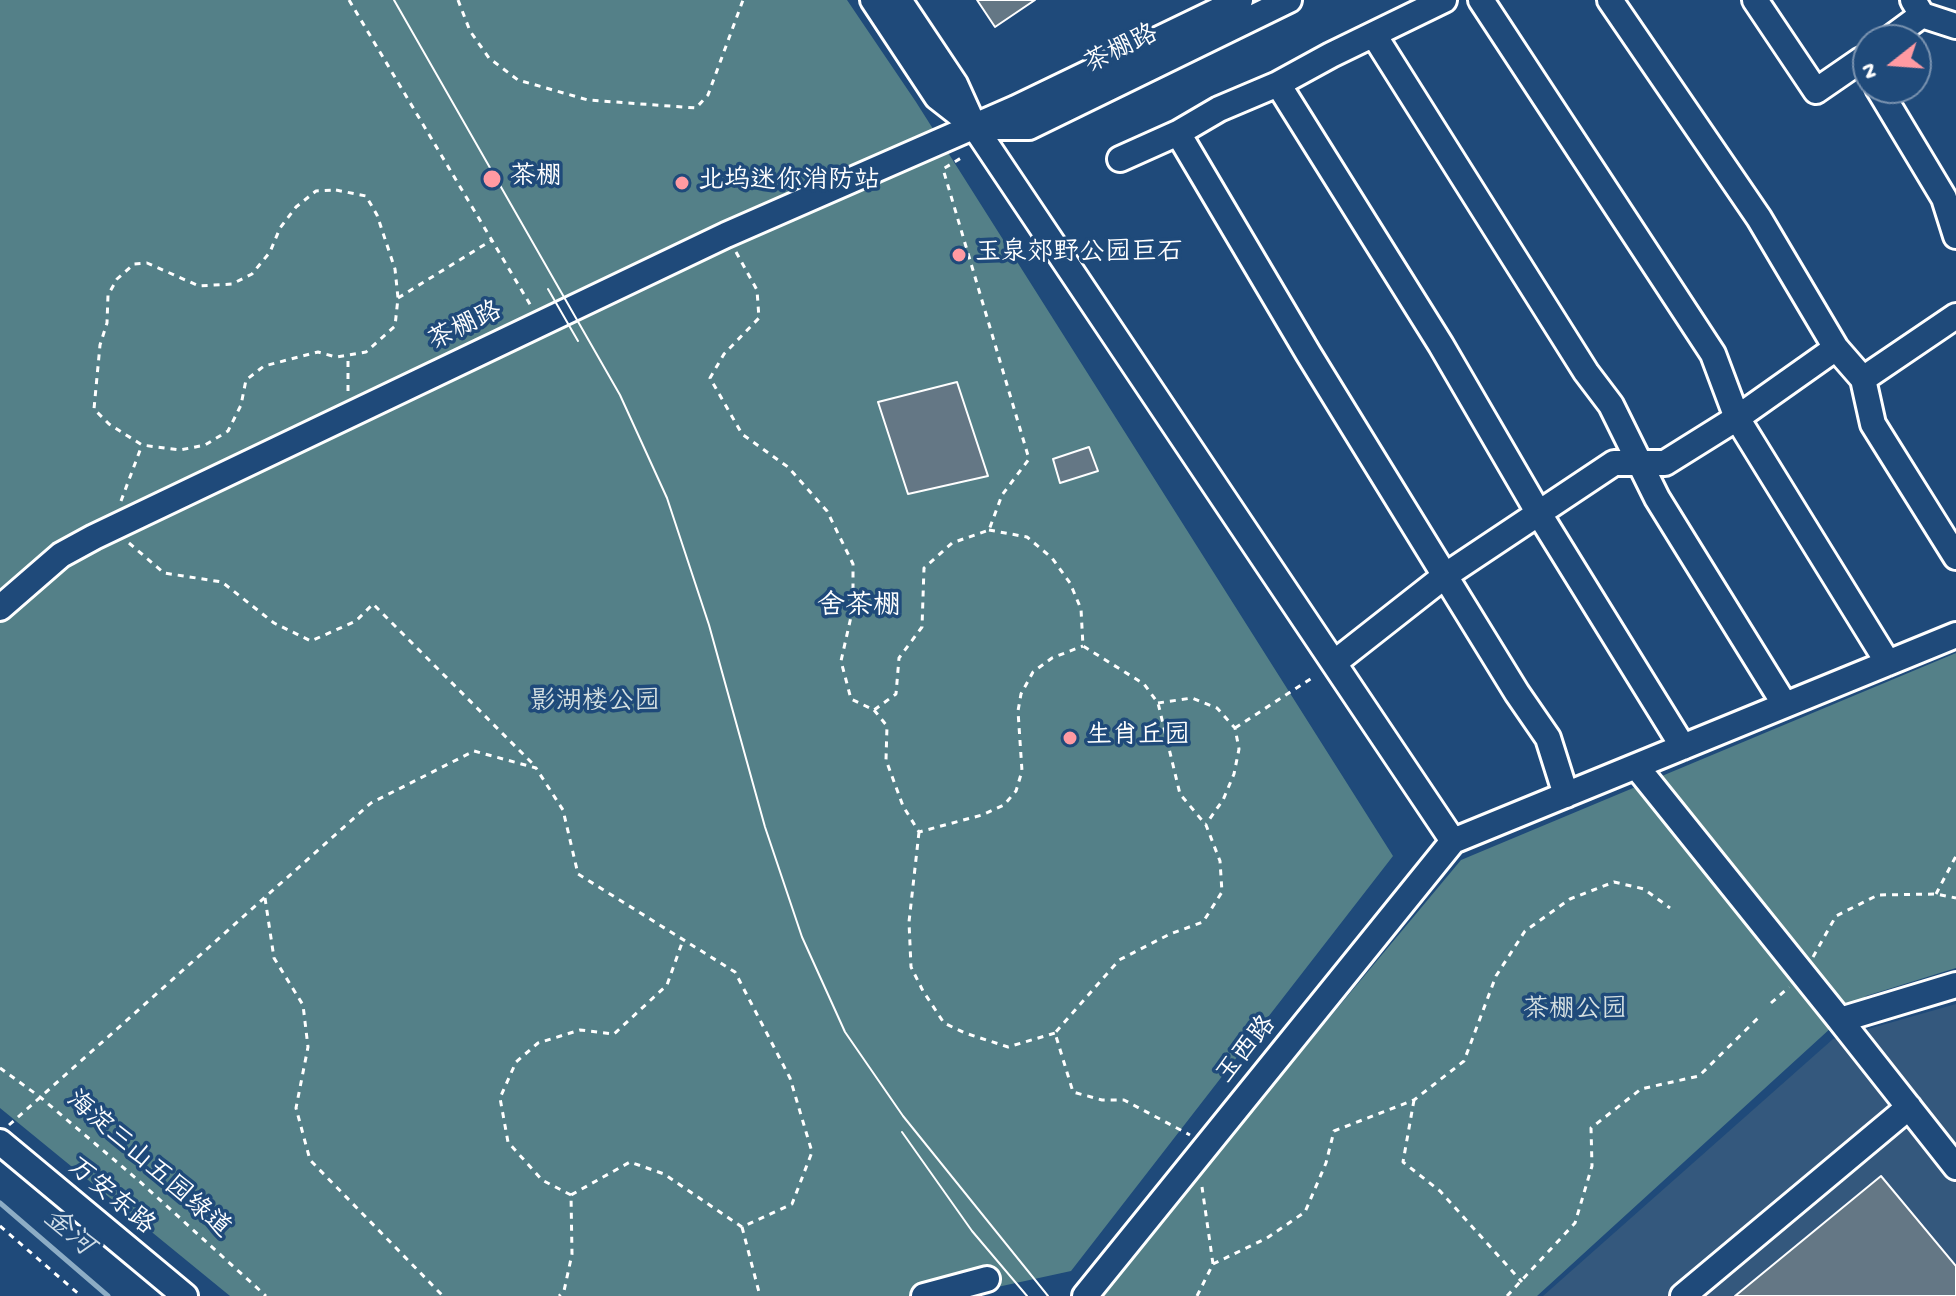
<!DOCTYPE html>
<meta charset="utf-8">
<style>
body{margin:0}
#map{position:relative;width:1956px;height:1296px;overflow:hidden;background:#1f4a7a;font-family:"Gochi Hand",sans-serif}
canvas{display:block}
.north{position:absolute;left:1852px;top:24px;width:80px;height:80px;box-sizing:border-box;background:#1f4a7a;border:2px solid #7992af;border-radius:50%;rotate:253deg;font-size:22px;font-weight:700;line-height:32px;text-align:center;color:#fff}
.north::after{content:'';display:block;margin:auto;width:28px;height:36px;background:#ff9aa2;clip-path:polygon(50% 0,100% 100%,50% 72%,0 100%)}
</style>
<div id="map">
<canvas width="1956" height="1296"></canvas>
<div class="north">N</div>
</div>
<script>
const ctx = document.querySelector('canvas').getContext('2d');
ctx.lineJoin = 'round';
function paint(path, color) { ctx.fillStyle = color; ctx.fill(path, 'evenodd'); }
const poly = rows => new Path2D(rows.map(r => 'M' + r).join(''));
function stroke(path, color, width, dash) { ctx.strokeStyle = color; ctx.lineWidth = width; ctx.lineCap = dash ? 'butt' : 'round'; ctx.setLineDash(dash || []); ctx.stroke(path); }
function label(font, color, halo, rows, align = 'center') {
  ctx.font = font + ' "Gochi Hand","LXGW WenKai TC",sans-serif'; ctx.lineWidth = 7; ctx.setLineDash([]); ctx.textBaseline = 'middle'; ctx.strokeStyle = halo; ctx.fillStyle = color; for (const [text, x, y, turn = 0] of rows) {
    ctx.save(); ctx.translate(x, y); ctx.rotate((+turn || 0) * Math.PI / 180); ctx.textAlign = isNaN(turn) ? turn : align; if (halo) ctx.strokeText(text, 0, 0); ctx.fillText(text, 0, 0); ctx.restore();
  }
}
paint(poly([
 [1956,1004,1956,1296,1543,1296,1833,1039]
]), '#34587d');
paint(poly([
 [0,0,847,0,916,102,1393,856,1071,1271,956,1296,230,1296,0,1108],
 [1956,653,1956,968,1866,996,1537,1296,1097,1296,1461,860]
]), '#548088');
stroke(poly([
 [0,1203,108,1296]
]), '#8dadc5', 5);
const building = poly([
 [977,0,1035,0,995,27,977,0],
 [957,382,988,476,908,494,878,402,957,382],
 [1089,447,1098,471,1060,483,1053,459,1089,447],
 [1881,1176,1956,1266,1956,1296,1735,1296,1881,1176]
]);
paint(building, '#647785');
stroke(building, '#fff', 2);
const minor = poly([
 [873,0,937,97,969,122],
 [899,0,955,84,974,126,1453,841,1956,635],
 [1610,0,1759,218,1836,348,1863,379,1873,424,1956,557],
 [1755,0,1816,91,1861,60],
 [1913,0,1922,15,1956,26],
 [1374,35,1586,372,1611,405,1657,498,1785,705],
 [1888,40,1922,15],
 [1278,84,1441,345,1538,512,1683,747],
 [1878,88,1944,198,1956,236],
 [984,127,1029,127,1289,0],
 [1178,133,1308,353,1517,693,1548,738,1566,795],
 [1120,159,1178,133,1219,109,1278,84,1331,55,1444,0],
 [1836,348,1737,418,1888,663],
 [1863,379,1956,316],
 [0,608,61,555,94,537,726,235,1016,108,1240,0],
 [1334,663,1446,575,1614,463,1665,463,1737,418,1713,354,1481,0],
 [1636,766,1840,1020,1956,985],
 [1840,1020,1956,1167],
 [0,1142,185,1296],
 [924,1296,987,1279],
 [1085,1296,1453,841],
 [1683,1296,1909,1107]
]);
stroke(minor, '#fff', 30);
stroke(poly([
 [349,0,531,306],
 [458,0,470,31,489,58,518,80,588,100,696,108,708,95,743,0],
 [336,190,366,196,377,215,395,269,398,298,395,326,366,352,336,357,318,352,264,366,246,380,241,405,228,431,205,445,180,450,142,445,109,424,94,409,100,345,107,323,108,295,117,279,134,264,147,263,199,286,232,284,252,274,270,252,280,228,296,207,316,191,336,190],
 [736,252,757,290,759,318,724,354,710,378,742,434,788,467,827,511,853,564,853,608,841,661,851,699,874,710,896,694,899,658,922,627,924,568,952,543,989,530,1002,495,1029,459,943,169,961,158],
 [398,298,492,240],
 [348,391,348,355],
 [121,501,142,445],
 [989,530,1027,537,1052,558,1070,583,1081,609,1083,646,1144,684,1158,703,1180,794,1206,825,1220,861,1222,892,1203,922,1170,934,1119,960,1055,1033,1073,1092,1102,1100,1124,1100,1190,1135],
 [129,543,164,573,222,582,274,623,311,641,356,621,373,604,534,765],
 [1158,703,1192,698,1217,708,1235,728,1239,749,1234,774,1223,800,1206,824],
 [874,710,887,726,886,760,903,806,919,832,982,815,1004,805,1016,791,1022,771,1018,711,1021,694,1033,672,1052,658,1083,646],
 [1235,728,1315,676],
 [919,832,909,922,911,967,923,991,944,1023,965,1033,1008,1047,1055,1033],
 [1936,894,1956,856],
 [265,898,274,958,303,1005,308,1047,296,1108,310,1160,443,1296],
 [1813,957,1836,916,1878,895,1936,894,1956,898],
 [1771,1003,1789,987],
 [0,1068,40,1097,138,1180,266,1296],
 [1414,1100,1403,1162,1440,1191,1522,1282],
 [9,1125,371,803,474,751,536,768,563,810,578,874,735,972,790,1078,812,1152,792,1204,742,1227,664,1174,630,1162,571,1195,572,1254,564,1291,559,1296],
 [571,1195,542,1180,508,1142,500,1098,516,1062,538,1043,580,1030,614,1034,667,985,683,940],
 [0,1226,81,1296],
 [742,1227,760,1296],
 [1213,1264,1267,1238,1305,1212,1326,1163,1334,1131,1414,1100,1464,1061,1496,976,1525,931,1570,899,1614,882,1644,889,1670,908],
 [1197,1296,1213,1264,1202,1187],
 [1507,1296,1575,1223,1592,1166,1591,1128,1641,1089,1699,1076,1759,1017]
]), '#fff', 3, [6, 6]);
stroke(minor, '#1f4a7a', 24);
stroke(poly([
 [394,0,620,395,667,498,709,625,765,827,802,937,845,1032,903,1116,1048,1296],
 [548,289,578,341],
 [902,1132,972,1231,1027,1296]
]), '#fff', 2);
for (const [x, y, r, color] of [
 [492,179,10,"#ff9aa2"],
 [682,183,8,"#ff9aa2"],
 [959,255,8,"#ff9aa2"],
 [1070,738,8,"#ff9aa2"]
]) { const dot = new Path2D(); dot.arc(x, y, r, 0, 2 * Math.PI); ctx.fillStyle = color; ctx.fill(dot); stroke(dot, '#1f4a7a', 3); }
label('26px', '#fff', '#1f4a7a', [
 ["茶棚路",1122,51,-26],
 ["茶棚路",466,328,-26],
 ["玉西路",1248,1051,-51],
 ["海淀三山五园绿道",147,1166,41],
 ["万安东路",110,1198,40]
]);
label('26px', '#fff', '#1f4a7a', [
 ["茶棚",510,179],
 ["北坞迷你消防站",698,183],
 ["玉泉郊野公园巨石",975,255],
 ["生肖丘园",1086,738]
], 'left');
label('26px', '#d4dfe1', '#1f4a7a', [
 ["影湖楼公园",595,704],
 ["茶棚公园",1575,1012]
]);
label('28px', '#fff', '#1f4a7a', [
 ["舍茶棚",859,609]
]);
label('italic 28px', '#d0dde7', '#1f4a7a', [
 ["金河",67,1234,41]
]);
</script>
